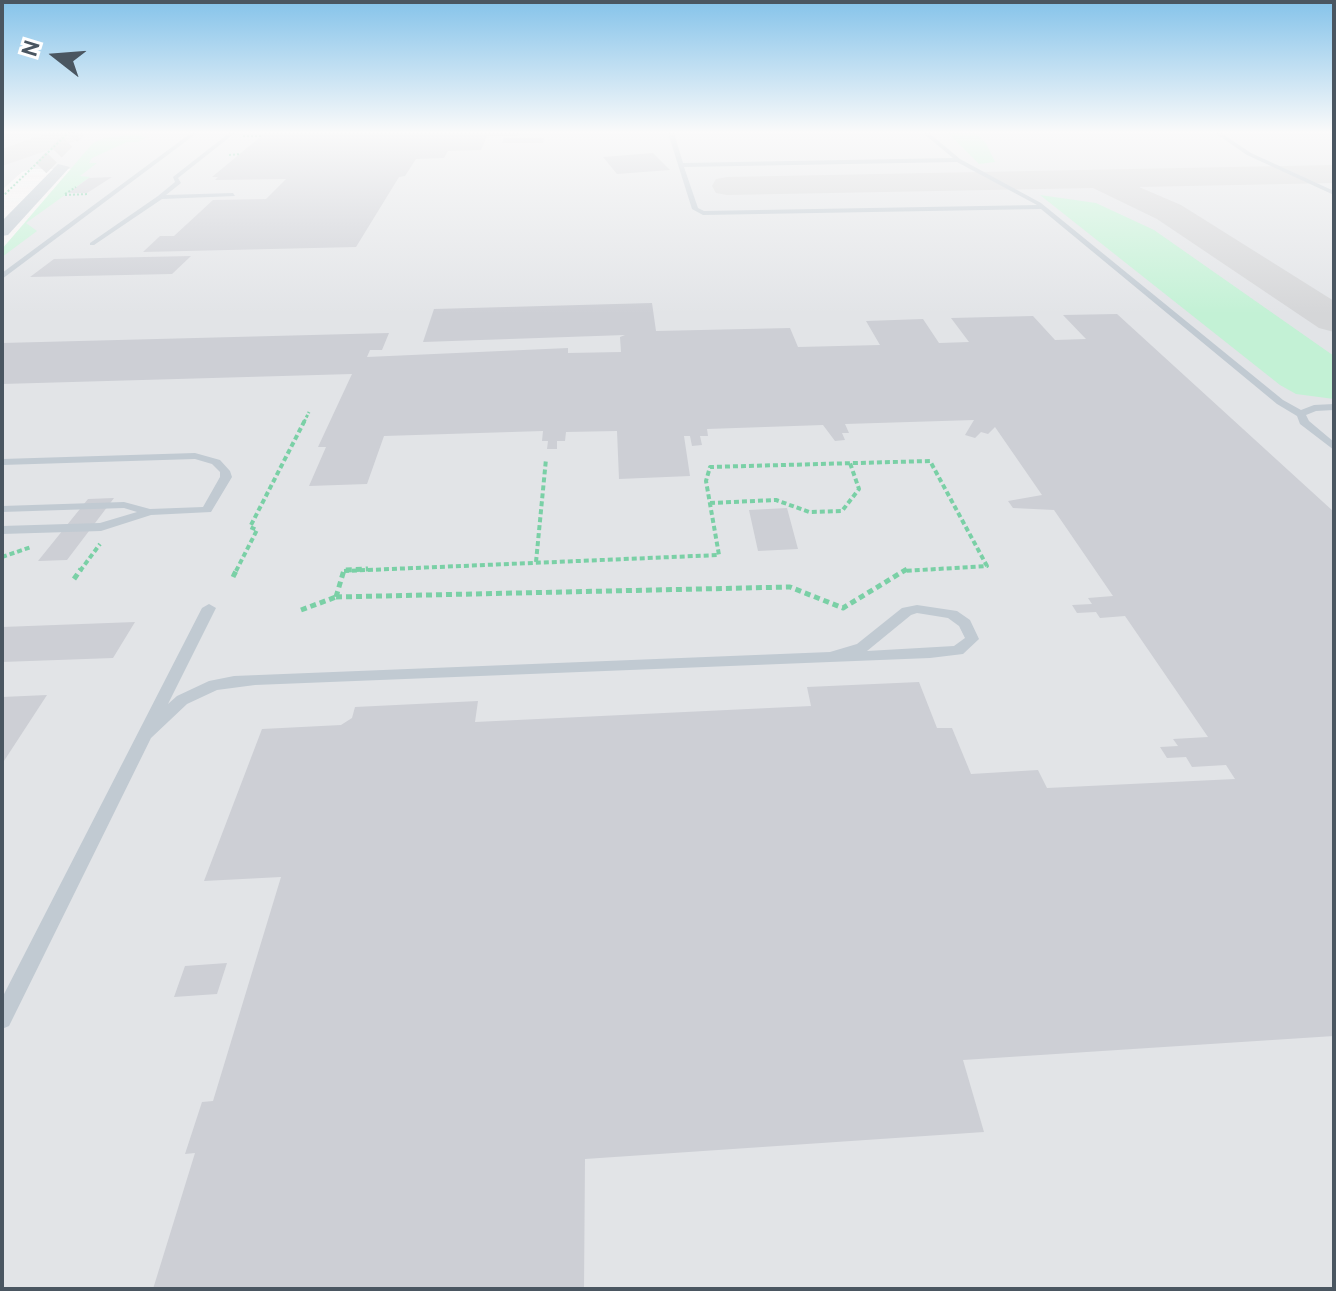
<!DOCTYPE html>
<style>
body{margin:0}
#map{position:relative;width:1336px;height:1291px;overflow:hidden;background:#f5f3f3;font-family:Overpass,sans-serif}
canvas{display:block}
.frame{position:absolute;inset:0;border:4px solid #4a5661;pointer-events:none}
.north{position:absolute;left:16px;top:16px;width:80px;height:80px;-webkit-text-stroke:6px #fff;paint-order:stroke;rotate:287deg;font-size:22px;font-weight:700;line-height:32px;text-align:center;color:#4a5661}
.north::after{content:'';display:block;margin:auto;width:28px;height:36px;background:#4a5661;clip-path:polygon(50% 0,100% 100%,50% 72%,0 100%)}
</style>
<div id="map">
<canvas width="1336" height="1291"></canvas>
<div class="frame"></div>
<div class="north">N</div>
</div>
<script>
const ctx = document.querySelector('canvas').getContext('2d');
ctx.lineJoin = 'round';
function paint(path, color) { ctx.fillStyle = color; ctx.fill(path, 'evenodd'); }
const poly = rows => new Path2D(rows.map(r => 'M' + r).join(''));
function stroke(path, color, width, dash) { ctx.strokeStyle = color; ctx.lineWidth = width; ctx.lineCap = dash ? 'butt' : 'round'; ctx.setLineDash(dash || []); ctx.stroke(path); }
paint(poly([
 [2,133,1334,133,1334,1289,2,1289,2,249,73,169,32,169,22,172,2,190]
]), '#e2e4e7');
paint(poly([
 [148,133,140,136,147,137,138,142,127,142,92,158,89,163,97,163,80,176,90,177,26,223,37,231,2,257,2,249,93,143,104,138],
 [948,133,975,133,986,143,995,162,979,164],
 [1040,195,1096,203,1154,230,1334,356,1334,399,1296,394,1280,385]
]), '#c3f1d5');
paint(poly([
 [47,133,85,133,81,139,2,166,2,149,47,133],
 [1334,165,1334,183,1139,187,1181,205,1334,301,1334,332,1319,328,1157,219,1093,188,727,195,716,193,712,186,716,179,727,177,1334,165]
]), '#d5d6d8');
paint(poly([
 [265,133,518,133,518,136,487,136,481,150,448,151,444,158,416,159,405,176,399,177,356,247,143,252,160,236,174,236,213,200,266,199,286,179,215,180,218,177,212,177],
 [504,138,544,138,543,143,502,143],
 [653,153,670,170,617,174,603,157],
 [112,177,87,193,68,193,89,178],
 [191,256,172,274,30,277,54,259],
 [652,303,656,331,790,328,798,347,880,345,866,321,923,319,939,343,969,342,951,318,1033,316,1055,340,1086,339,1063,315,1117,314,1334,512,1334,1036,963,1060,984,1132,585,1159,584,1289,153,1289,195,1153,185,1154,202,1102,213,1101,281,877,204,881,262,729,341,725,352,718,355,707,478,701,475,722,811,706,807,687,919,682,937,728,952,728,971,774,1038,770,1047,788,1235,779,1226,765,1192,767,1186,757,1167,758,1160,747,1178,746,1173,739,1208,737,1125,616,1100,618,1096,612,1077,613,1072,605,1092,604,1088,598,1113,596,1054,510,1013,508,1008,501,1042,495,995,427,988,434,981,432,975,438,965,435,974,420,845,424,849,433,842,433,845,440,835,441,823,425,707,429,708,436,700,436,702,445,692,446,690,436,684,436,690,476,619,479,617,431,566,432,565,441,557,441,557,449,547,449,548,441,542,441,543,431,384,436,367,484,309,486,326,447,318,447,352,374,2,384,2,343,389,333,382,350,370,350,367,357,568,348,568,353,621,352,620,337,625,335,423,342,434,309],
 [114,498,67,560,38,561,88,499],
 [787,508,798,549,758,551,749,510],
 [135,622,113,658,2,662,2,627],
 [47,695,2,764,2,697],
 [227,963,217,994,174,997,185,966]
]), '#cdcfd5');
stroke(poly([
 [41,168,75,133]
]), '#caccce', 15, [15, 7]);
stroke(poly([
 [243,136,262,136],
 [229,155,241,154],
 [65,194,76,187],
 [65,195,88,194],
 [2,197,68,133]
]), '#7ad0a6', 2, [2, 2]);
stroke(poly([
 [304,422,309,412]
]), '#7ad0a6', 3, [3, 2]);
stroke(poly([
 [710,503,776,500,809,512,842,511,859,489,850,463],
 [2,557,31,547],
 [536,562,546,459],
 [80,571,100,544],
 [236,571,257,530,250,527,305,420],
 [344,571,719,555,706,481,710,467,930,461,987,566,904,571]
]), '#7ad0a6', 4, [5, 3]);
stroke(poly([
 [233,577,237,569],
 [74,579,81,569],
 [336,597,344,570,368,569],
 [336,597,790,587,843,608,907,569],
 [301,610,336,597]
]), '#7ad0a6', 5, [6, 4]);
paint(poly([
 [191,133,197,133,2,279,2,273,191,133],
 [229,133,235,133,178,178,181,183,166,195,233,193,235,196,162,199,94,245,90,245,90,243,158,196,175,182,173,177,229,133],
 [668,133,674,133,683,163,953,158,923,133,929,133,960,159,1041,203,1283,400,1301,410,1314,405,1334,404,1334,410,1316,411,1306,415,1309,421,1334,442,1334,450,1300,424,1297,416,1277,404,1041,209,703,215,692,209,668,133],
 [957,162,1037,205,704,211,698,208,684,167,957,162],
 [1215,133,1221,133,1251,153,1334,191,1334,195,1247,155,1215,133],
 [195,453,220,460,230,471,232,477,211,512,151,515,101,531,2,534,2,526,100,523,137,512,124,508,2,512,2,506,124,502,150,509,203,507,220,477,220,472,212,464,195,459,2,465,2,459,195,453],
 [209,604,216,608,168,704,177,696,209,681,234,676,830,652,857,644,902,608,917,605,957,611,970,620,979,639,963,654,930,658,255,685,217,690,187,704,151,738,9,1026,2,1029,2,998,202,608,209,604],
 [917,613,948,618,959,626,965,638,954,646,867,651,911,615,917,613]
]), '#c1cad2');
paint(poly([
 [58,164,70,167,8,235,2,236,2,221,58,164]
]), '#c1cad2');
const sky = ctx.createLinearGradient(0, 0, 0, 314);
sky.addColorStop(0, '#85c3ea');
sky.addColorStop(0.42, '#fafafa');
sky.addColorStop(1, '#fafafa00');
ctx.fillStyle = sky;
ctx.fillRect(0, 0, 1336, 314);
</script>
